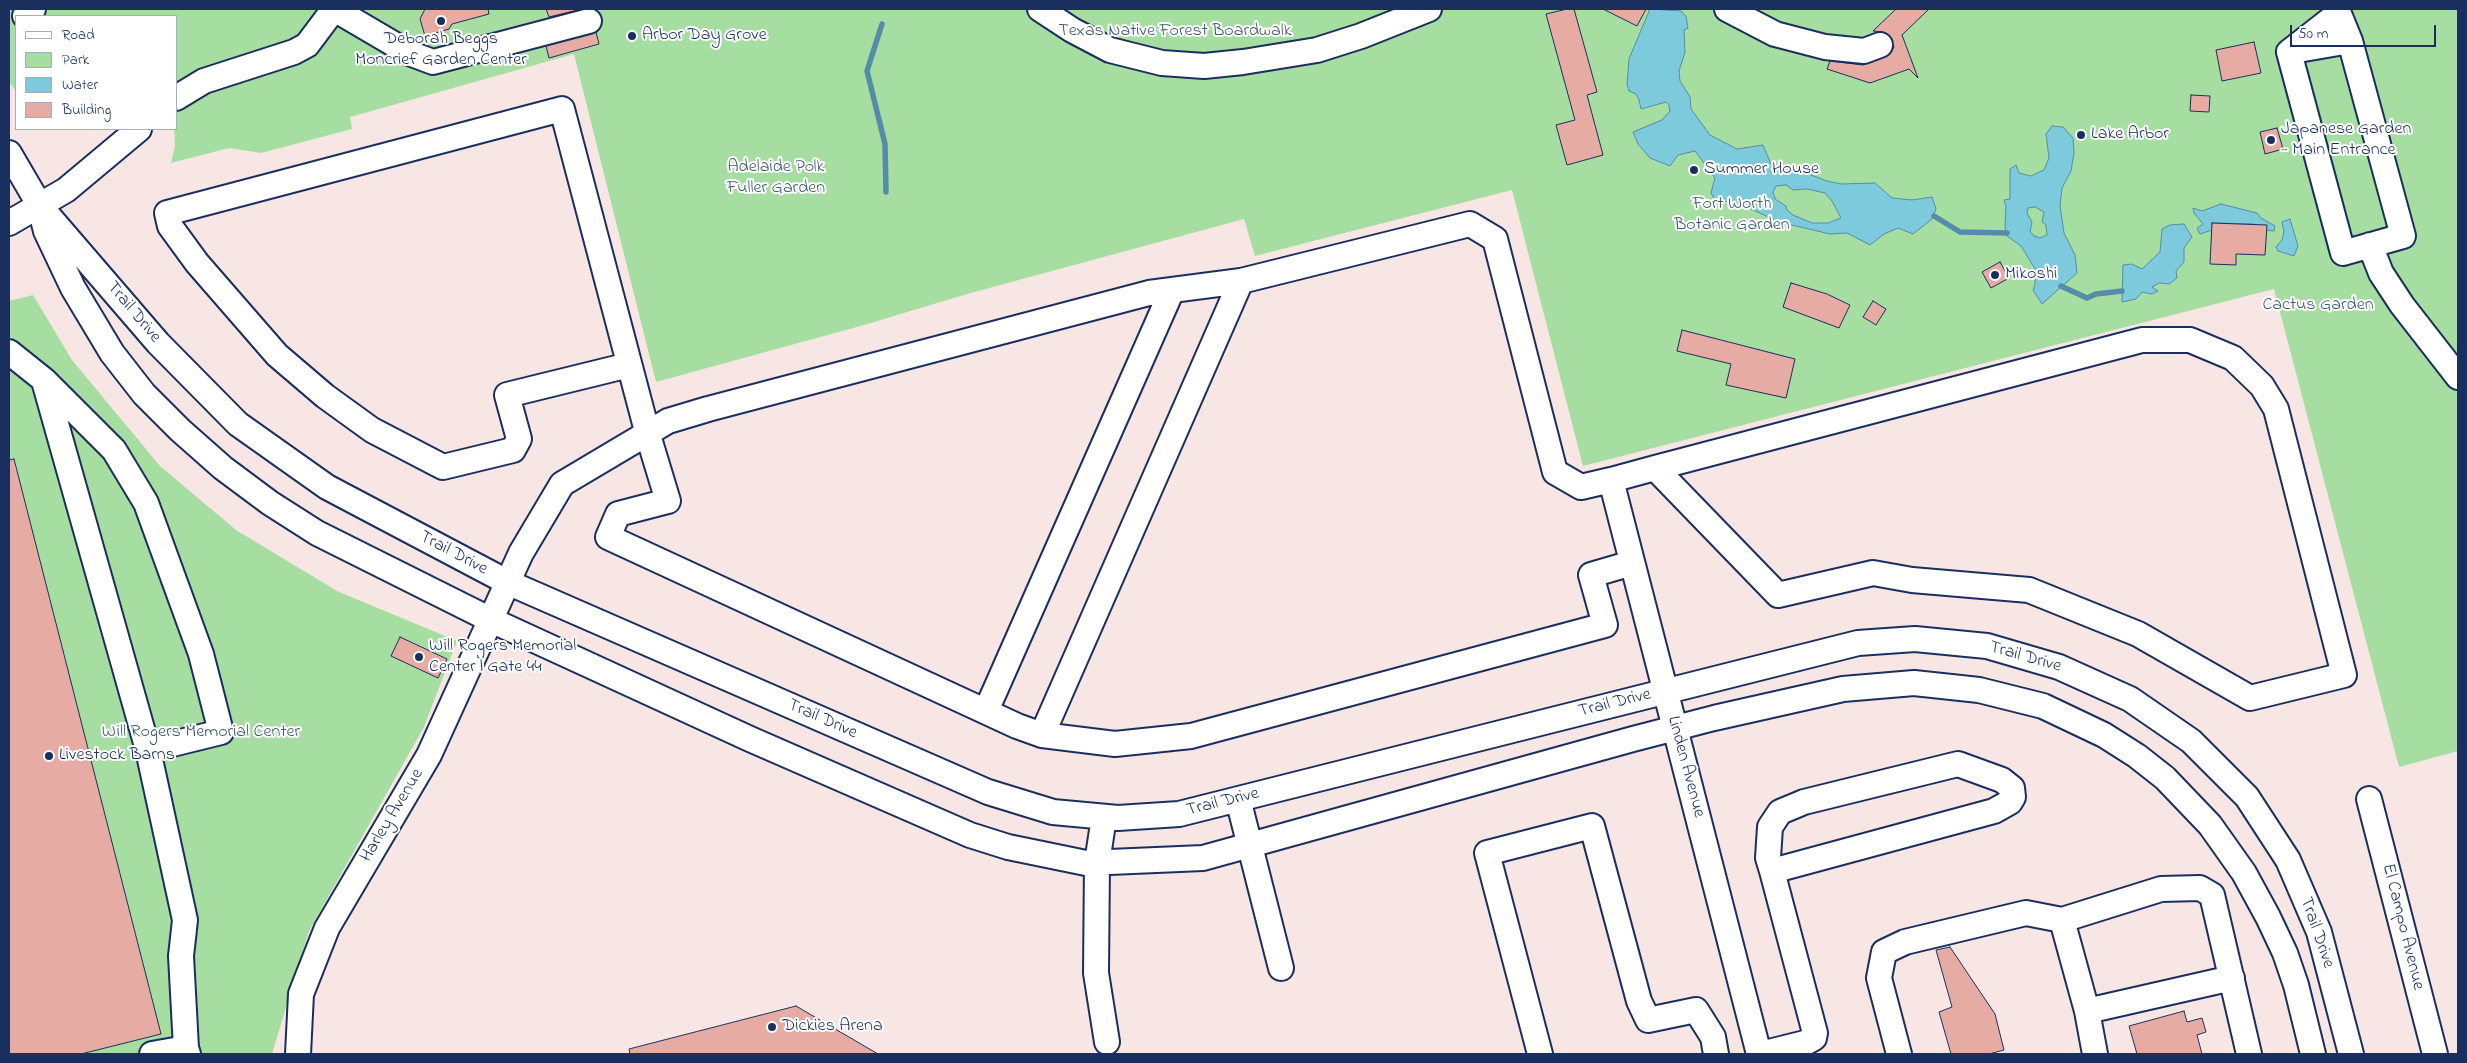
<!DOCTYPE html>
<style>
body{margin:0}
#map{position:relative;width:2467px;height:1063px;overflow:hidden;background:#f8e6e4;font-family:"Indie Flower",sans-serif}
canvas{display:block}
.frame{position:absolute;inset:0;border:10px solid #1b2f5e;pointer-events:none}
.legend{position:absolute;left:15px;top:15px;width:162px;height:115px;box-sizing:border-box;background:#fff;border:1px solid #a4acbf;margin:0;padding:6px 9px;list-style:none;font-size:15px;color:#1b2f5e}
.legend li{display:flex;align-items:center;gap:10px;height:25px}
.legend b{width:25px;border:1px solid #a4acbf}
.scale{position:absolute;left:2290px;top:25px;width:146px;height:22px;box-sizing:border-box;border:2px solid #1b2f5e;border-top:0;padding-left:6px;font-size:15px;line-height:18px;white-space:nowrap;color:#1b2f5e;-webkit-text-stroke:4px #fff;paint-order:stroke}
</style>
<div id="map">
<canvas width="2467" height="1063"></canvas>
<div class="frame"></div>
<ul class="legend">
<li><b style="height:6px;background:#fff"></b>Road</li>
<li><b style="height:14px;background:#a6dda1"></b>Park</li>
<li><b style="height:14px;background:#7dcadd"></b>Water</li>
<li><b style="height:14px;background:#e6aca4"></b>Building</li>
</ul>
<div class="scale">50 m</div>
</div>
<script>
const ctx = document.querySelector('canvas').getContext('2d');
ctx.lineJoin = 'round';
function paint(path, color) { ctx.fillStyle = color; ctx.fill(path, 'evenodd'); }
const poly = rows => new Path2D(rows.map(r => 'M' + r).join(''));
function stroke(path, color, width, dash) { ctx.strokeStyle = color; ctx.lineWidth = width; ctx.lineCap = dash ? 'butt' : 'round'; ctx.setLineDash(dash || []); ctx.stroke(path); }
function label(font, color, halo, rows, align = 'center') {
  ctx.font = font + ' "Indie Flower",sans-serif'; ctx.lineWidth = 4; ctx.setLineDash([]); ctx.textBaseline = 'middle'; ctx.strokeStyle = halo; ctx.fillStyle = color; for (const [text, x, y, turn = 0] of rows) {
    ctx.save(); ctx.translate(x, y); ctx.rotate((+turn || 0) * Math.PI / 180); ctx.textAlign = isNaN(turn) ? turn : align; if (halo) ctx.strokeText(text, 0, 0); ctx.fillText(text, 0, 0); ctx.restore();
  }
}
paint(poly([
 [9,9,2458,9,2458,751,2399,767,2274,289,1583,466,1512,190,1255,256,1244,219,967,294,864,325,656,382,574,54,350,117,352,129,261,153,229,148,171,163,175,146,174,129,176,129,176,16,16,16,16,92,9,81],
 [33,295,72,360,160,466,236,530,337,591,457,641,424,727,309,931,272,1054,9,1054,9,301]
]), '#a6dda1');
const water = poly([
 [1650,9,1681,11,1686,16,1688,28,1684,30,1685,52,1679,71,1680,81,1690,97,1691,109,1710,135,1737,149,1763,145,1771,164,1806,173,1827,181,1841,184,1875,183,1892,198,1912,200,1932,197,1936,209,1932,219,1913,234,1898,228,1884,234,1870,245,1847,233,1830,234,1779,222,1734,201,1716,202,1711,193,1715,178,1695,151,1678,155,1670,166,1650,158,1638,144,1633,132,1662,120,1670,111,1669,105,1666,102,1641,109,1639,100,1636,94,1629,91,1627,84,1629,59,1650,9],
 [1786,185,1793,190,1807,189,1825,193,1832,201,1841,218,1828,223,1812,223,1793,215,1787,210,1786,206,1775,199,1773,192,1776,186,1786,185],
 [2052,126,2063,127,2073,138,2074,153,2071,171,2062,188,2060,206,2064,233,2075,255,2077,273,2042,304,2033,290,2035,284,2035,269,2021,246,2007,236,2005,227,2006,206,2004,200,2010,199,2010,169,2016,165,2019,173,2031,176,2044,170,2049,158,2046,134,2052,126],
 [2035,207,2044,212,2042,222,2046,225,2047,235,2040,238,2034,236,2030,231,2032,222,2027,213,2028,208,2035,207],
 [2221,204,2257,213,2261,218,2275,226,2274,231,2259,229,2254,224,2212,223,2212,230,2200,234,2197,228,2203,224,2194,213,2193,208,2202,211,2221,204],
 [2290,219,2298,246,2294,256,2278,251,2276,247,2282,240,2284,232,2282,222,2290,219],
 [2184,224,2192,237,2184,248,2184,262,2176,271,2177,278,2169,284,2159,283,2152,287,2158,291,2152,294,2142,292,2136,299,2122,302,2123,265,2132,264,2142,269,2160,252,2162,229,2170,225,2184,224]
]);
paint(water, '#7dcadd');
stroke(water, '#568caa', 1);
stroke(poly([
 [882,24,867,71,885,144,886,192],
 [1934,216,1960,232,2007,233],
 [2061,286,2087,298,2096,294,2122,291]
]), '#568caa', 5.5);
const building = poly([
 [425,9,488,9,489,14,452,24,449,29,425,36,420,19,425,9],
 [546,9,582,9,549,17,546,9],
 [1567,9,1574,9,1597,92,1587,95,1603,155,1567,165,1556,125,1575,120,1546,14,1567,9],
 [1603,9,1646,9,1637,26,1603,9],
 [1896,9,1929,9,1902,35,1918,78,1909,69,1870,83,1827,69,1830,61,1863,65,1890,54,1894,47,1889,35,1883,32,1873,31,1896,9],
 [596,32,599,44,549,58,546,46,596,32],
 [2254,42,2261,73,2222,81,2216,50,2254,42],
 [2191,95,2210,96,2209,112,2190,111,2191,95],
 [2277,128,2283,149,2265,154,2260,132,2277,128],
 [2212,223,2267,225,2265,255,2236,254,2236,265,2210,264,2212,223],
 [2000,262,2009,278,1991,288,1982,272,2000,262],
 [1791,283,1827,294,1850,305,1839,328,1783,307,1791,283],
 [1873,301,1886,309,1876,325,1863,317,1873,301],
 [1682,330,1795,359,1786,398,1726,385,1731,364,1677,351,1682,330],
 [14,459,161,1034,81,1054,9,1054,9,460,14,459],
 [400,637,447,659,438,678,391,656,400,637],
 [1950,947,1995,1014,2004,1050,1989,1054,1951,1054,1939,1012,1952,1007,1936,950,1950,947],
 [796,1006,878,1054,630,1054,629,1049,796,1006],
 [2184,1011,2187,1022,2202,1018,2206,1032,2197,1035,2202,1054,2137,1054,2129,1026,2184,1011]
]);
paint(building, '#e6aca4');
stroke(building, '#1b2f5e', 1);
const minor = poly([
 [334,9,409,53,433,62,589,21],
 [1040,9,1072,30,1110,50,1162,63,1204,66,1243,62,1317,50,1361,36,1429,9],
 [1727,9,1775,34,1825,47,1864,51,1880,45],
 [2337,9,2350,41,2403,236,2343,253,2289,52,2339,13],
 [25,16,33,9],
 [2292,51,2350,41],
 [176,98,204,81,294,52,307,45,334,9],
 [9,153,40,206,158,343,238,424,327,487,507,582,988,792,1053,812,1118,818,1179,814,1858,643,1915,639,1987,646,2059,667,2130,699,2191,741,2247,797,2288,860,2319,932,2351,1054],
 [41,211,46,231,73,288,112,353,144,394,180,430,223,468,270,503,317,533,491,620,750,739,970,835,1008,847,1086,863,1203,858,1633,739,1714,718,1843,689,1914,683,1979,690,2043,706,2104,735,2137,756,2165,778,2210,825,2244,873,2268,917,2285,953,2296,985,2313,1054],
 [9,223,66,190,139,129],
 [2370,245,2381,273,2402,305,2458,377],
 [9,352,44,380,114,450,146,503,201,654,221,732,148,750,185,920,181,956,186,1048],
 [629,365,507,395,519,439,513,450,443,467,372,430,325,396,277,355,197,263,170,226,167,213,562,109,648,435,668,501,618,514,608,537,1017,726,1042,735,1115,744,1191,736,1605,625,1591,575,1632,563],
 [44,381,148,750],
 [1611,480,1759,1054],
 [986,711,1172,290],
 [1042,735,1241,281],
 [1238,799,1281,968],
 [2369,799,2435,1054],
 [1104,817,1097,863,1096,973,1107,1042],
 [2087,1011,2232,978],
 [152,1054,186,1048,188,1054],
 [298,1054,301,994,327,928,429,755,521,553,562,484,668,421,708,409,1149,293,1241,281,1470,224,1495,239,1555,472,1581,487,1611,480,1655,468,2142,340,2190,340,2233,358,2262,386,2276,409,2344,675,2250,698,2138,634,2029,590,1912,580,1873,573,1778,595,1655,468],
 [1540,1054,1487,853,1592,826,1639,1001,1648,1020,1696,1010,1713,1037,1716,1054],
 [1761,1054,1805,1043,1814,1038,1815,1033,1772,871,1768,858,1770,827,1780,812,1804,802,1958,764,2002,780,2012,788,2013,797,2010,802,1994,811,1772,871],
 [1899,1054,1879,978,1884,952,1905,942,2026,913,2062,920],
 [2095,1054,2087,1011,2062,920,2161,889,2200,888,2212,895,2249,1054]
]);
stroke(minor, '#1b2f5e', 28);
stroke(minor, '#fff', 24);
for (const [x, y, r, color] of [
 [441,21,5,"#1b2f5e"],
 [632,36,5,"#1b2f5e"],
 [2081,135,5,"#1b2f5e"],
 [2271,140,5,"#1b2f5e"],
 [1694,170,5,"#1b2f5e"],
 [1995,275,5,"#1b2f5e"],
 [419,657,5,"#1b2f5e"],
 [49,756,5,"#1b2f5e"],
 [772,1027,5,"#1b2f5e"]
]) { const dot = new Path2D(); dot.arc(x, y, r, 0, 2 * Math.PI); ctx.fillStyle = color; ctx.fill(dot); stroke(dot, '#fff', 2); }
label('18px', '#3e5a6f', '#fff', [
 ["Texas Native Forest Boardwalk",1175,32],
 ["Adelaide Polk",776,168],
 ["Fuller Garden",776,189],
 ["Fort Worth",1732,205],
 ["Botanic Garden",1732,226],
 ["Cactus Garden",2318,306],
 ["Will Rogers Memorial Center",201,733]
]);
label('18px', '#1b2f5e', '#fff', [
 ["Arbor Day Grove",642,36],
 ["Deborah Beggs",441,40,"center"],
 ["Moncrief Garden Center",441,61,"center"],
 ["Japanese Garden",2281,130],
 ["- Main Entrance",2281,151],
 ["Lake Arbor",2091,135],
 ["Summer House",1704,170],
 ["Mikoshi",2005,275],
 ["Will Rogers Memorial",429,647],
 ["Center | Gate 44",429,668],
 ["Livestock Barns",59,756],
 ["Dickies Arena",782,1027]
], 'left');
label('18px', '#1b2f5e', '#fff', [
 ["Trail Drive",133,313,50],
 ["Trail Drive",453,554,28],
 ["Trail Drive",2025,658,16],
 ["Trail Drive",1615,704,-14],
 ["Trail Drive",822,720,24],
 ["Linden Avenue",1685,767,75],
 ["Trail Drive",1223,803,-14],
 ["Harley Avenue",393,816,-59],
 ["El Campo Avenue",2402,927,76],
 ["Trail Drive",2316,933,71]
]);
</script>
